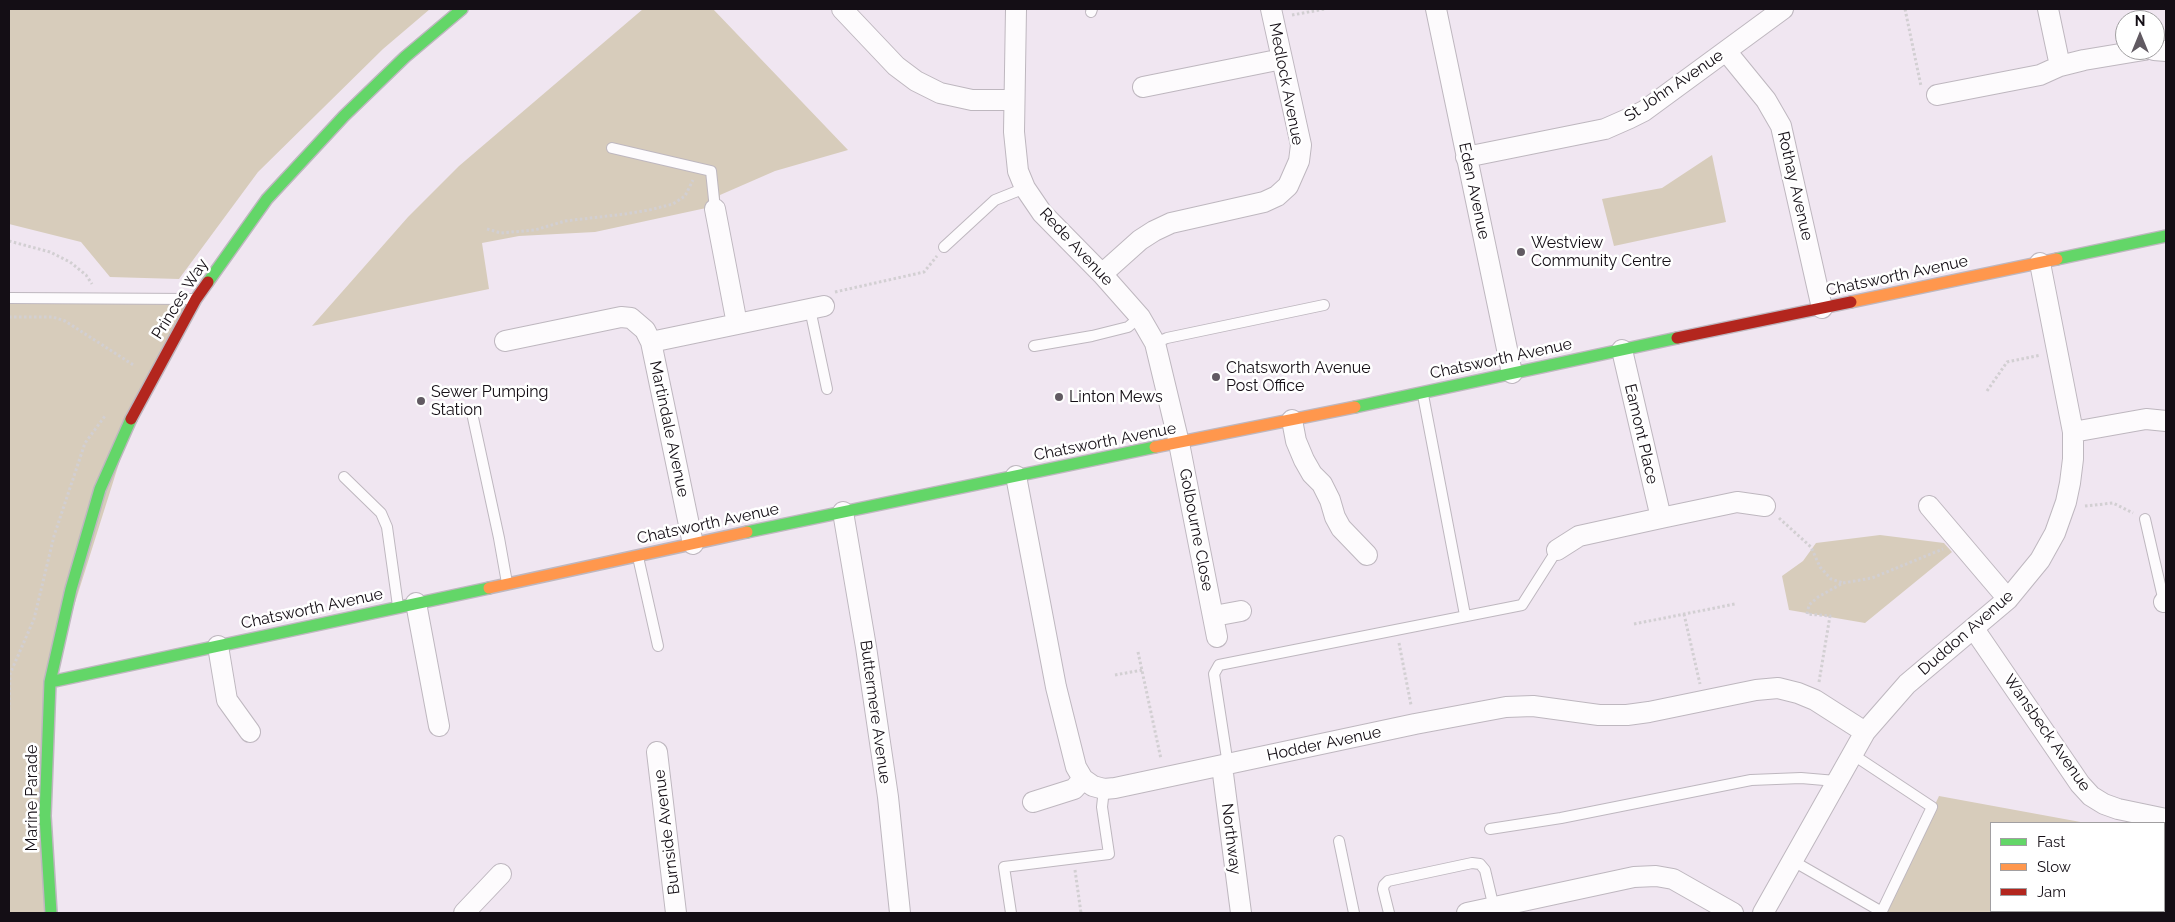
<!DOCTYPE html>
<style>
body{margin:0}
#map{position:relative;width:2175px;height:922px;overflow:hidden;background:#f0e6f1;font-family:Raleway,sans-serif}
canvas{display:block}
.frame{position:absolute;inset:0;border:10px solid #140e15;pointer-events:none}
.legend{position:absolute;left:1990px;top:822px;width:175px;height:90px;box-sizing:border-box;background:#fff;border:1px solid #a19fa1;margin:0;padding:6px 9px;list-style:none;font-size:15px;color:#140e15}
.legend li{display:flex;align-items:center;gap:10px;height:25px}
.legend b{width:25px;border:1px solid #a19fa1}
.north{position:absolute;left:2115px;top:10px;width:50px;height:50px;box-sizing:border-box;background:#fff;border:1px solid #a19fa1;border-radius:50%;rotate:0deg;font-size:14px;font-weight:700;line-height:20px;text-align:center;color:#140e15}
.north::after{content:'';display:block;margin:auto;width:18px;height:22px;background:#615a62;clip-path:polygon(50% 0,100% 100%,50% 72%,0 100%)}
</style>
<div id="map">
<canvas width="2175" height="922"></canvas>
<div class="frame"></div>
<ul class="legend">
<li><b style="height:6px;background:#63d668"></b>Fast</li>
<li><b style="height:6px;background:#ff974d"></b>Slow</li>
<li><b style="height:6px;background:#b3261e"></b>Jam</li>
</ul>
<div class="north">N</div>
</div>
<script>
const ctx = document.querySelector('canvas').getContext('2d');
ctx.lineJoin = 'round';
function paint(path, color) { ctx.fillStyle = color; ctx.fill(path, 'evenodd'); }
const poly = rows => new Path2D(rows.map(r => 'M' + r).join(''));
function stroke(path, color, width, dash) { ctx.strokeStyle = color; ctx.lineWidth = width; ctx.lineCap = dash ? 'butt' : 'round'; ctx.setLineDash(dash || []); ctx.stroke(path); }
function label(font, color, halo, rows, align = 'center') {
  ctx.font = font + ' Raleway,sans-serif'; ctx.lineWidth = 5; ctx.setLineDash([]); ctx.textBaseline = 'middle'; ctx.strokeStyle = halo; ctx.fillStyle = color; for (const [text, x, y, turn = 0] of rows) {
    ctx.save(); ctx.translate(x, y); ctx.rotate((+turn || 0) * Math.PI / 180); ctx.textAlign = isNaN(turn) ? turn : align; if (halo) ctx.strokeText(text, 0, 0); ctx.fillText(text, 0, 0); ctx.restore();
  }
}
paint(poly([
 [9,9,430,9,383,49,258,172,179,279,110,277,81,242,9,224],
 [643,9,713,9,848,150,775,171,720,195,720,205,595,232,519,236,482,243,489,289,312,326,408,217,459,166],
 [1712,155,1726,222,1614,246,1602,199,1662,188],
 [9,298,196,299,138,403,50,682,51,913,9,913],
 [1880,535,1944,543,1952,552,1865,623,1789,610,1782,576,1803,561,1816,543],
 [1939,796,2086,823,1991,823,1991,911,2164,911,2164,838,2166,838,2166,913,1884,913]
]), '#d7ccbb');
const lane = poly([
 [1091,12,1092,9],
 [612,148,711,171,715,209],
 [944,247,995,200,1025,188],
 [9,298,192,299],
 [810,309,827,389],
 [1155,343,1167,338,1324,305],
 [1034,346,1092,336,1128,327,1140,317],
 [1423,395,1465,615],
 [472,413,499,538,507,583],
 [344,477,381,513,387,527,398,606],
 [2145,519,2164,602],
 [638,557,658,646],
 [1852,754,1932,807,1881,913],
 [1228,765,1214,674,1219,665,1522,605,1557,550],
 [1490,829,1561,818,1751,780,1801,778,1836,781],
 [1339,841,1354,913],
 [1793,861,1882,912],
 [1011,913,1004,867,1109,854,1102,807,1104,789],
 [1389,913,1383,889,1384,885,1388,881,1472,863,1480,864,1485,870,1494,908]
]);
const street = poly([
 [842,9,896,66,916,81,940,93,972,100,1014,100],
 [1016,9,1014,132,1018,171,1025,188,1042,213,1102,274,1140,317,1155,343,1179,443,1217,637],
 [1436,9,1512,373],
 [2048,9,2060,66],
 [2154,50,2166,51],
 [1726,51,1766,100,1781,126,1822,308],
 [1143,87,1282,59],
 [1937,95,2040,75,2060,66,2084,60,2144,50],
 [1466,157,1605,129,1630,118,1644,111,1783,9],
 [715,209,737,324],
 [1102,274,1140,240,1154,231,1171,223,1264,202,1277,196,1288,186,1299,161,1301,145,1271,9],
 [505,341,621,317,631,318,645,330,651,342,693,544],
 [651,342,824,306],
 [1622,350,1661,518],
 [1292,420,1296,441,1304,460,1312,474,1322,484,1330,500,1335,517,1341,528,1367,555],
 [2073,432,2146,419,2166,421],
 [1016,476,1056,687,1076,767,1083,779,1093,786,1104,789,1115,788,1415,724,1506,707,1533,706,1599,715,1627,715,1649,712,1756,690,1778,688,1798,693,1815,700,1865,732],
 [1929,506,2008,599],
 [843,512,866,647,888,797,900,913],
 [1557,550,1579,536,1661,518,1737,502,1765,506],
 [2164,602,2166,601],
 [416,603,439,726],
 [1214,616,1241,611],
 [1974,629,2080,784,2091,796,2104,804,2118,809,2166,819],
 [218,646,227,700,250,732],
 [657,752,676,913],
 [1222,766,1241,913],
 [1033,802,1074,789,1083,779],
 [464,913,501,874],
 [1467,913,1634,877,1656,876,1673,879,1733,913],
 [1763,913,1865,732,1907,684,2008,599,2040,560,2055,533,2066,502,2070,483,2073,459,2073,432,2040,263]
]);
const fast = poly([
 [2057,259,2166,236],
 [208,282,267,199,344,116,405,57,462,9],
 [1355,407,1677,338],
 [747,532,1155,447],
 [50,682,489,588],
 [51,913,45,816,50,682,71,589,100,489,131,419]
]);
const slow = poly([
 [1851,302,2057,259],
 [1155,447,1355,407],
 [489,588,747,532]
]);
const jam = poly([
 [1677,338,1851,302],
 [131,419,196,299,208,282]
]);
stroke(lane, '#beb7bf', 12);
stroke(street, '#beb7bf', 22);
stroke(fast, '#beb7bf', 14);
stroke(slow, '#beb7bf', 14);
stroke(jam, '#beb7bf', 14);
stroke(poly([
 [1905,9,1921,86],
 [1292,15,1325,9],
 [487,229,501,233,535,230,565,221,625,214,649,210,673,204,685,196,693,180],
 [9,241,50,252,70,262,86,275,92,284],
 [835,292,924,272,937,256],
 [9,317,53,317,65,321,135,366],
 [1987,391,2007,362,2041,355],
 [2085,506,2113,503,2133,513],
 [1779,518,1811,547,1820,567,1831,579,1843,583],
 [1684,614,1700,684],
 [1634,624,1735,604],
 [1399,643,1411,705],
 [1138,652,1161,759],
 [1115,675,1142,670],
 [1819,682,1830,616,1807,614,1809,605,1818,597,1843,583,1872,578,1943,549],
 [9,710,10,674,34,619,54,536,85,443,105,416],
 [1075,870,1081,913]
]), '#d2cfd2', 3, [2.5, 2.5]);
stroke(lane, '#fdfbfd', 10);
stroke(street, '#fdfbfd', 20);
stroke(fast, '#63d668', 11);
stroke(slow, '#ff974d', 11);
stroke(jam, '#b3261e', 11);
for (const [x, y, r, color] of [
 [1521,252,5,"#615a62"],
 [1216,377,5,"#615a62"],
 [1059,397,5,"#615a62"],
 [421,401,5,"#615a62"]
]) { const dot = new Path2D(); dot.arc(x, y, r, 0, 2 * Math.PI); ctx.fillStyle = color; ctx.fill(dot); stroke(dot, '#fff', 2); }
label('16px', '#140e15', '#fff', [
 ["Medlock Avenue",1286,84,79],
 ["St John Avenue",1674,86,-34],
 ["Rothay Avenue",1795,186,77],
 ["Eden Avenue",1474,191,78],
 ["Rede Avenue",1076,247,47],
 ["Chatsworth Avenue",1897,276,-12],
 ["Princes Way",180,299,-58],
 ["Chatsworth Avenue",1501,359,-12],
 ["Martindale Avenue",669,429,78],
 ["Eamont Place",1641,434,77],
 ["Chatsworth Avenue",1105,442,-11],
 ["Chatsworth Avenue",708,524,-12],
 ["Golbourne Close",1196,530,79],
 ["Chatsworth Avenue",312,609,-12],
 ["Duddon Avenue",1966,633,-41],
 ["Buttermere Avenue",875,712,82],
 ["Wansbeck Avenue",2047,733,55],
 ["Hodder Avenue",1324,744,-12],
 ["Marine Parade",32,798,-90],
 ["Burnside Avenue",667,832,-97],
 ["Northway",1231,839,83]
]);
label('16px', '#140e15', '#fff', [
 ["Westview",1531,243],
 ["Community Centre",1531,261],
 ["Chatsworth Avenue",1226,368],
 ["Post Office",1226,386],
 ["Sewer Pumping",431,392],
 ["Station",431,410],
 ["Linton Mews",1069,397]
], 'left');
</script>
